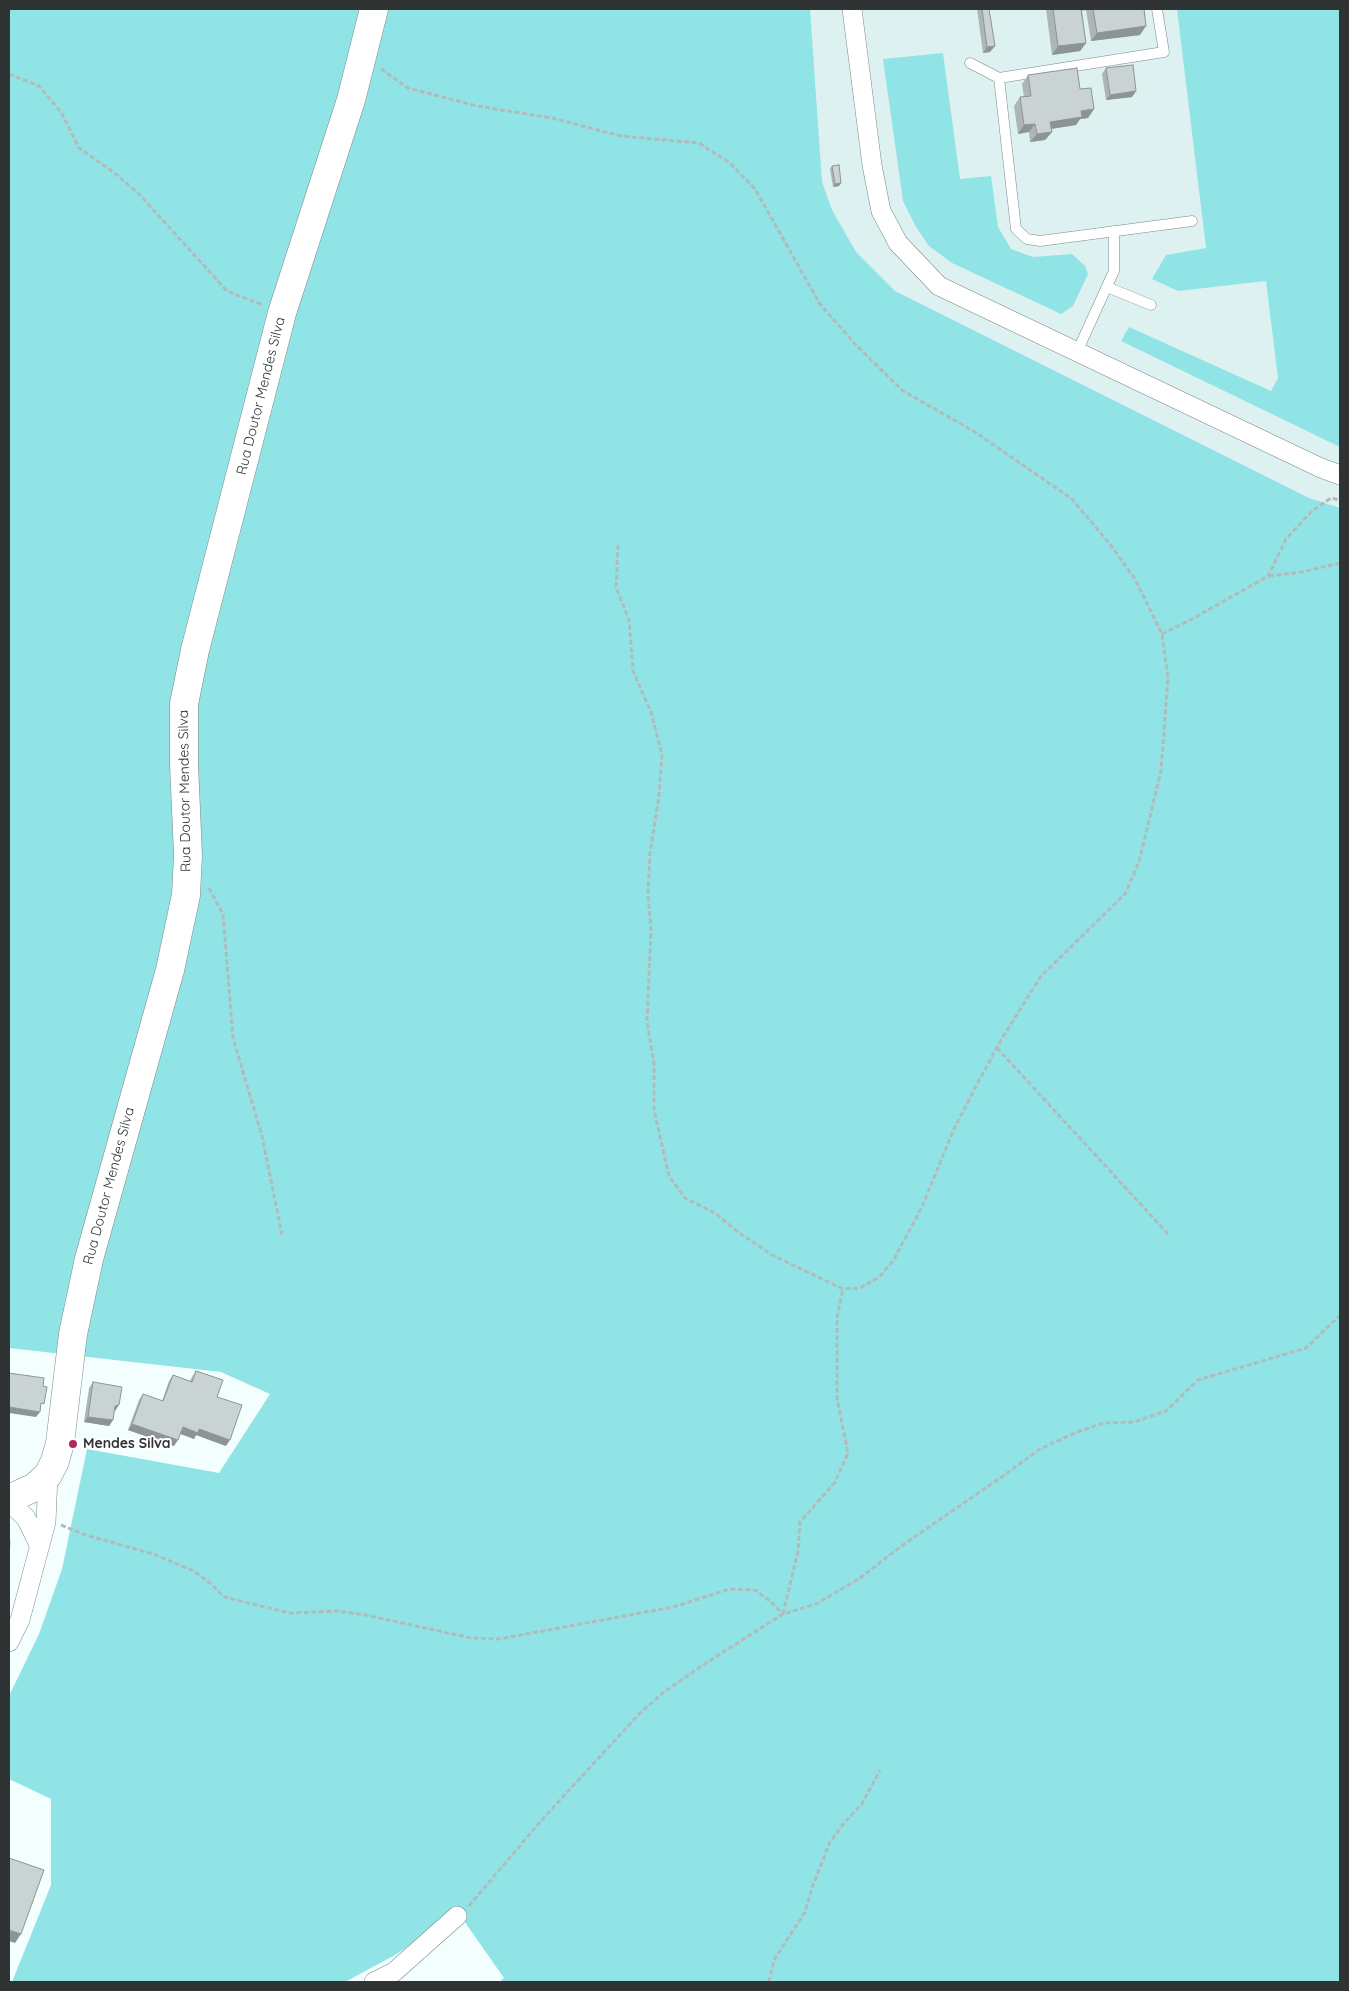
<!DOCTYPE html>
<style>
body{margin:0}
#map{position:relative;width:1349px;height:1991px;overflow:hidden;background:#f3fefe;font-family:Quicksand,sans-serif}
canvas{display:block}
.frame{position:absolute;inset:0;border:10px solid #2f3333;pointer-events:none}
</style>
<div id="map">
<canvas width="1349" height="1991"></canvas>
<div class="frame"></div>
</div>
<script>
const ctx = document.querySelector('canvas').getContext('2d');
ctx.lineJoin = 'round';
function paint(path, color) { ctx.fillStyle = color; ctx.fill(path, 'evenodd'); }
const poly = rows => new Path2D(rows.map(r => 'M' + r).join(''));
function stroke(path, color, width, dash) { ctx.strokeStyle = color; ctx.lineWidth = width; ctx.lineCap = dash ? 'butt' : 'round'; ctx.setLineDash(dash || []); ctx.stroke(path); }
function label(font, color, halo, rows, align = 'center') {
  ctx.font = font + ' Quicksand,sans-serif'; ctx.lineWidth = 4; ctx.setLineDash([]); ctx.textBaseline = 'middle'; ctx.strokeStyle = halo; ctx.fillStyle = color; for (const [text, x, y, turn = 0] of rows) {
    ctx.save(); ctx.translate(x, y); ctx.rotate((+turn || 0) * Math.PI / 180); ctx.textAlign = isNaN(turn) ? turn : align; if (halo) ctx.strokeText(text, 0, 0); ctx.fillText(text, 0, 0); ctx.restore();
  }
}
paint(poly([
 [663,9,1340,9,1340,818,1219,834]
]), '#ddf1f1');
paint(poly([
 [9,9,810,9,822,182,832,210,856,252,895,291,1309,498,1340,508,1340,1982,499,1982,504,1978,457,1911,397,1954,345,1982,12,1982,51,1885,51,1799,9,1779,9,1696,39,1634,62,1569,87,1449,219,1473,270,1394,221,1372,9,1348],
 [1177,9,1340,9,1340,447,1121,341,1129,327,1271,391,1278,378,1266,281,1178,291,1152,279,1166,255,1206,248],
 [943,53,960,179,991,176,998,227,1011,249,1033,257,1072,254,1085,266,1088,274,1073,306,1061,314,952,263,929,246,916,227,903,201,883,59]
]), '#91e4e6');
const lane = poly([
 [970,63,999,78,1016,229,1027,239,1040,241,1192,221],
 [999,78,1164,52,1157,9],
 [1107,287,1151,305],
 [1077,352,1114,271,1114,231]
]);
const street = poly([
 [852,9,872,165,881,211,898,243,939,286,1321,468,1340,475],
 [9,1502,26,1518,39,1545],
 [9,1642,20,1620,46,1522,48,1475],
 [374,1982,394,1972,457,1916]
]);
const secondary = poly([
 [9,1499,35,1487,48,1475,55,1461,60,1443,73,1334,89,1259,170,970,186,895,188,855,184,764,184,704,195,650,282,313,351,100,374,9]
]);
stroke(lane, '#7f8888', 11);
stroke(street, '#7f8888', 20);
stroke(secondary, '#7f8888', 29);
stroke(poly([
 [381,69,408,88,477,106,552,118,621,136,699,143,730,163,755,189,820,304,855,344,903,391,975,432,1072,499,1109,543,1135,579,1162,634,1168,678,1161,771,1139,862,1125,894,1041,976,1001,1040,976,1086,953,1131,922,1207,893,1261,879,1277,860,1288,843,1289,772,1255,738,1232,715,1213,685,1198,669,1176,654,1110,654,1064,647,1021,651,929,648,895,650,853,659,796,662,755,651,712,633,671,629,620,616,587,618,545],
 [9,74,39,86,61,112,79,148,112,171,138,193,227,291,263,305],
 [1269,576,1302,572,1340,563],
 [1162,634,1194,618,1268,576,1286,539,1312,511,1331,498,1340,500],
 [209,888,223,914,233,1038,262,1136,282,1235],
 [997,1048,1169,1235],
 [61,1525,86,1535,153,1554,194,1571,210,1583,224,1597,290,1613,338,1611,366,1615,471,1638,499,1639,673,1607,730,1589,755,1590,770,1601,783,1614],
 [783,1614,798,1551,800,1522,835,1482,848,1453,837,1399,837,1318,843,1289],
 [469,1906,539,1823,639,1714,664,1692,706,1663,783,1614,816,1604,860,1578,900,1547,1003,1476,1040,1449,1077,1432,1104,1423,1134,1422,1166,1411,1198,1380,1306,1348,1340,1315],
 [769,1982,774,1960,805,1912,813,1885,830,1842,844,1823,862,1804,880,1770]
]), '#b2bbbb', 3, [5, 2.5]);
stroke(lane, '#fff', 10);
stroke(street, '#fff', 19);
stroke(secondary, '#fff', 28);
paint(poly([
 [977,9,989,9,990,52,983,53],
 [1046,9,1144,9,1140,35,1091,41,1086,10,1082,11,1086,43,1080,51,1052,55],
 [1106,68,1136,91,1132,97,1106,100,1102,74],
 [1028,75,1080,89,1094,109,1088,118,1080,119,1076,125,1051,129,1052,132,1045,140,1030,142,1029,132,1018,134,1014,106,1020,97,1024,97,1022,84],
 [832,166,839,186,833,187,830,169],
 [196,1371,217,1397,226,1446,196,1435,194,1439,180,1434,174,1446,128,1430,139,1400,143,1394,162,1401,169,1381,173,1375,190,1381,192,1377],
 [93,1382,115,1411,114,1411,113,1420,109,1426,84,1422,89,1388]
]), '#adb5b5');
paint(poly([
 [1146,26,1140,35,1091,41,1097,33],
 [1086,43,1080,51,1052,55,1058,46],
 [995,46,990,52,983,53,987,47],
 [1136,91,1132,97,1106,100,1110,95],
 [1094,109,1088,118,1080,119,1076,125,1044,130,1050,122,1081,111],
 [1035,124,1029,132,1018,134,1024,125],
 [1052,132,1045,140,1030,142,1037,134],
 [841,183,839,186,833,187,835,184],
 [119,1405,115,1411,111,1412,115,1406],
 [9,1407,40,1412,36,1417,9,1413],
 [88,1417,113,1420,109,1426,84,1422],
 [132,1424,178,1440,174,1446,128,1430],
 [183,1427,199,1429,230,1440,226,1446,196,1435,194,1439,179,1433],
 [9,1930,21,1934,15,1943,9,1941]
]), '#8d9494');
const building = poly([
 [982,9,989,9,995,46,987,47,982,9],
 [1053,9,1081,9,1086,43,1058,46,1053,9],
 [1093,9,1144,9,1146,26,1097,33,1093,9],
 [1133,65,1136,91,1110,95,1106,68,1133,65],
 [1077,68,1080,89,1091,88,1094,109,1081,111,1082,117,1050,122,1052,132,1037,134,1035,124,1024,125,1020,97,1031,96,1028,75,1077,68],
 [839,165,841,183,835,184,832,166,839,165],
 [196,1371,223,1380,217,1397,242,1405,230,1440,199,1429,198,1433,183,1427,178,1440,132,1424,143,1394,163,1401,173,1375,192,1382,196,1371],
 [9,1373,44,1378,43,1386,47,1387,44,1404,41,1403,40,1412,9,1407,9,1373],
 [93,1382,122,1387,119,1405,115,1406,113,1420,88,1417,93,1382],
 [9,1541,10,1541,9,1558,9,1541],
 [9,1858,44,1870,21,1934,9,1930,9,1858]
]);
paint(building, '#c9d3d3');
stroke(building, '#8d9494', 1);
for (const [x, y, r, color] of [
 [73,1444,5,"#b02664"]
]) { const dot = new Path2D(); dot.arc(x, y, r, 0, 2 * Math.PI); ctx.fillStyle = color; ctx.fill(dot); stroke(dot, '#fff', 2); }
label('14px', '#2f3333', '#fff', [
 ["Rua Doutor Mendes Silva",261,396,-76],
 ["Rua Doutor Mendes Silva",185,791,-91],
 ["Rua Doutor Mendes Silva",109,1186,-75]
]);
label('bold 14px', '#2f3333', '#fff', [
 ["Mendes Silva",83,1444]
], 'left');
</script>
